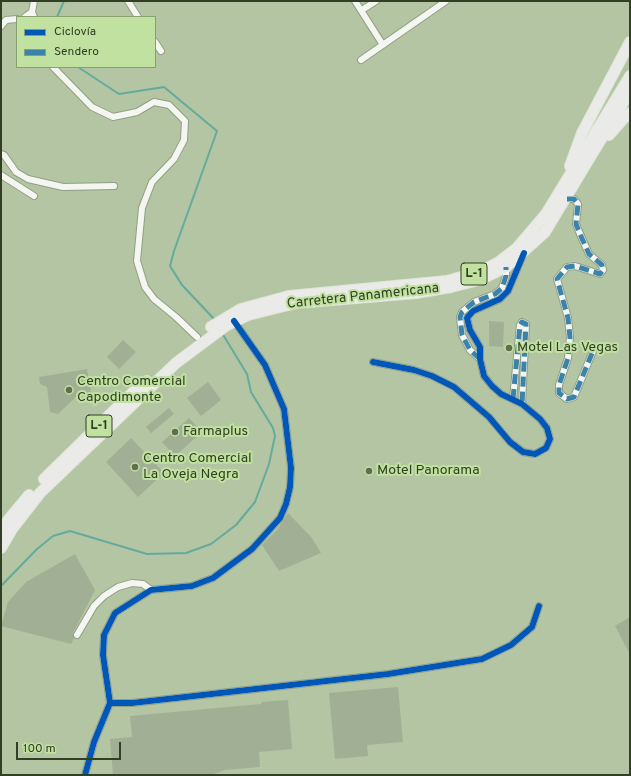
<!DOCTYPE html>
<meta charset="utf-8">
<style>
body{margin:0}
#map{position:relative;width:631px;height:776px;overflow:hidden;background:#b3c5a2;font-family:Overpass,sans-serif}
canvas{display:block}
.frame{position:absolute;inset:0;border:2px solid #323f24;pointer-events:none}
.legend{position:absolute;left:16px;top:16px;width:140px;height:52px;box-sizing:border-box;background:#c0e19f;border:1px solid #87a06e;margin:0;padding:5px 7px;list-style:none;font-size:12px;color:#323f24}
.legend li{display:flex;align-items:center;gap:8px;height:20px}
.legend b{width:20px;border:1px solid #87a06e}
.scale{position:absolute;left:16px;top:742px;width:105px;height:18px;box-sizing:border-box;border:2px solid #323f24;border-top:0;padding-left:5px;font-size:12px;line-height:14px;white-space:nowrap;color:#323f24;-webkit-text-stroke:3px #c0e19f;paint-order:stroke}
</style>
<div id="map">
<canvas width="631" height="776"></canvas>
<div class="frame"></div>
<ul class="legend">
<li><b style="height:5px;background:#0057b8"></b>Ciclovía</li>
<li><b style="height:5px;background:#3a84ac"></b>Sendero</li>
</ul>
<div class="scale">100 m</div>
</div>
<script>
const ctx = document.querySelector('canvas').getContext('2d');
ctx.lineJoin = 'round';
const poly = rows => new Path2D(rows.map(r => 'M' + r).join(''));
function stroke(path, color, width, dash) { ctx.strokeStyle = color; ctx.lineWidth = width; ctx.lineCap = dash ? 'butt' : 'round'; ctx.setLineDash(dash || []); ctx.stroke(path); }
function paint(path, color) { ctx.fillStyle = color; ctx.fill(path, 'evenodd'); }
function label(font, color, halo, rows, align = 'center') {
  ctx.font = font + ' Overpass,sans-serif'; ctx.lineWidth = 4; ctx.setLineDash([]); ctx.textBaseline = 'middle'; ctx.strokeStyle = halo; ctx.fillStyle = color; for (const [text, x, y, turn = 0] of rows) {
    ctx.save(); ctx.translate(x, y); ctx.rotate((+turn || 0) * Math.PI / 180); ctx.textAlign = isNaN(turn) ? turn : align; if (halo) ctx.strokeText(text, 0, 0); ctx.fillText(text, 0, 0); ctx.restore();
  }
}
stroke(poly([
 [57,17,64,1],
 [78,67,119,94,164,87,217,131,174,251,170,266,182,285,215,320],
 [1,586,37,549,53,536,70,531,147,554,186,553,211,544,236,525,255,502,269,464,275,436,273,428,251,392,247,374,222,333]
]), '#64ab9d', 2);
paint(poly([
 [489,321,504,322,503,347,489,346],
 [123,340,136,352,119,369,107,357],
 [87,369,91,393,80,393,58,414,50,412,47,387,40,384,39,377],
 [208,382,221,400,201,416,187,398],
 [169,408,174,414,151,433,146,427],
 [189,418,202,432,175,456,162,442],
 [131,438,164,473,138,497,106,462],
 [288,513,312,538,321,553,279,571,262,545,277,530],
 [75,554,95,590,73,633,74,638,71,644,1,626,8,602,26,582],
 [630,617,630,654,615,626],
 [398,687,403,742,367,745,368,756,335,759,329,693],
 [288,700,292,749,259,752,260,767,225,770,211,775,113,775,110,739,132,737,130,716,261,704,261,702]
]), '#a1b094');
const street = poly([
 [128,1,138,17],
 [355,1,383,45],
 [362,10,376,1],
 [25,17,32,12],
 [34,17,32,12,34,1],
 [1,26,6,20,17,19],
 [155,42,161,51],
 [361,60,446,1],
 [53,67,92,107,113,117,137,112,154,102,169,105,185,121,184,140,174,159,152,182,142,208,137,261,145,287,154,299,176,317,197,337],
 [1,154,4,155,16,172,28,179,63,187,114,186],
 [1,175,34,196],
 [567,199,574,199,578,204,576,224,580,234,589,254,602,265,603,270,600,274,575,266,567,267,557,279,568,318,570,337,568,358,559,385,559,393,567,399,574,397,593,351],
 [480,359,470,350,462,335,460,317,462,312,474,302,495,294,502,288,506,276,506,267],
 [373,362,414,370,432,376,454,387,489,417,510,442,523,452,535,454,546,448,550,439,547,428,540,419,522,404,501,394,492,386,484,376,480,359,480,347,470,330,467,318,473,311,500,299,508,291,523,255],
 [513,399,520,325,522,322,526,324,522,404],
 [77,635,94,606,104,596,118,587,132,583,143,584,151,590],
 [110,703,132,703,388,674,482,659,511,645,532,627,539,606],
 [85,775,94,742,110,703,103,655,104,635,115,613,151,590,192,586,213,578,252,549,280,518,286,504,290,487,291,468,284,409,265,365,234,321]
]);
const primary = poly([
 [609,135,623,119,630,113],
 [570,166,582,133,630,42],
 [211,327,241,309,289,296,447,281,482,271,499,262,517,248,546,214,630,76],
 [44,479,130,395,147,381],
 [1,532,9,519,29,495],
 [1,548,12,529,40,493,176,363,227,325,248,315,296,303,416,293,451,287,479,280,506,267,545,232,630,91]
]);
stroke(street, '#919f83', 8);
stroke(primary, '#dde5d5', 12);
stroke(street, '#f4f6f1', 6);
stroke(primary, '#eaeae9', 10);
stroke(poly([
 [567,199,574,199,578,204,576,224,580,234,589,254,602,265,603,270,600,274,575,266,567,267,557,279,568,318,570,337,568,358,559,385,559,393,567,399,574,397,593,351],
 [480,359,470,350,462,335,460,317,462,312,474,302,495,294,502,288,506,276,506,267],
 [513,399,520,325,522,322,526,324,522,404]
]), '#3a84ac', 5, [10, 5]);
stroke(poly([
 [373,362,414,370,432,376,454,387,489,417,510,442,523,452,535,454,546,448,550,439,547,428,540,419,522,404,501,394,492,386,484,376,480,359,480,347,470,330,467,318,473,311,500,299,508,291,524,253],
 [110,703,132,703,388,674,482,659,511,645,532,627,539,606],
 [85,775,94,742,110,703,103,655,104,635,115,613,151,590,192,586,213,578,252,549,280,518,286,504,290,487,291,468,284,409,265,365,234,321]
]), '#0057b8', 6);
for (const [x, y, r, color] of [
 [509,348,4,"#5f6e50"],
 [69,390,4,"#5f6e50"],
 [175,432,4,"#5f6e50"],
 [135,467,4,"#5f6e50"],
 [369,471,4,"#5f6e50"]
]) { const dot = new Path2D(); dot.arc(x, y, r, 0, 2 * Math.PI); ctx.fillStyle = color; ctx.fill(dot); stroke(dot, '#c0e19f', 1.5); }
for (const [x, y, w] of [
 [474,274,26],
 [99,426,26]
]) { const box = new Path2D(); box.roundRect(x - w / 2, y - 11, w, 22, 3); ctx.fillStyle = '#c0e19f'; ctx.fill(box); stroke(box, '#323f24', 1); }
label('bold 13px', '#323f24', null, [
 ["L-1",474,274],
 ["L-1",99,426]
]);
label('14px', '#323f24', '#c0e19f', [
 ["Carretera Panamericana",363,297,-6]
]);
label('14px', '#323f24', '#c0e19f', [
 ["Motel Las Vegas",517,348],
 ["Centro Comercial",77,382],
 ["Capodimonte",77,398],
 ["Farmaplus",183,432],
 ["Centro Comercial",143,459],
 ["La Oveja Negra",143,475],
 ["Motel Panorama",377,471]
], 'left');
</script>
